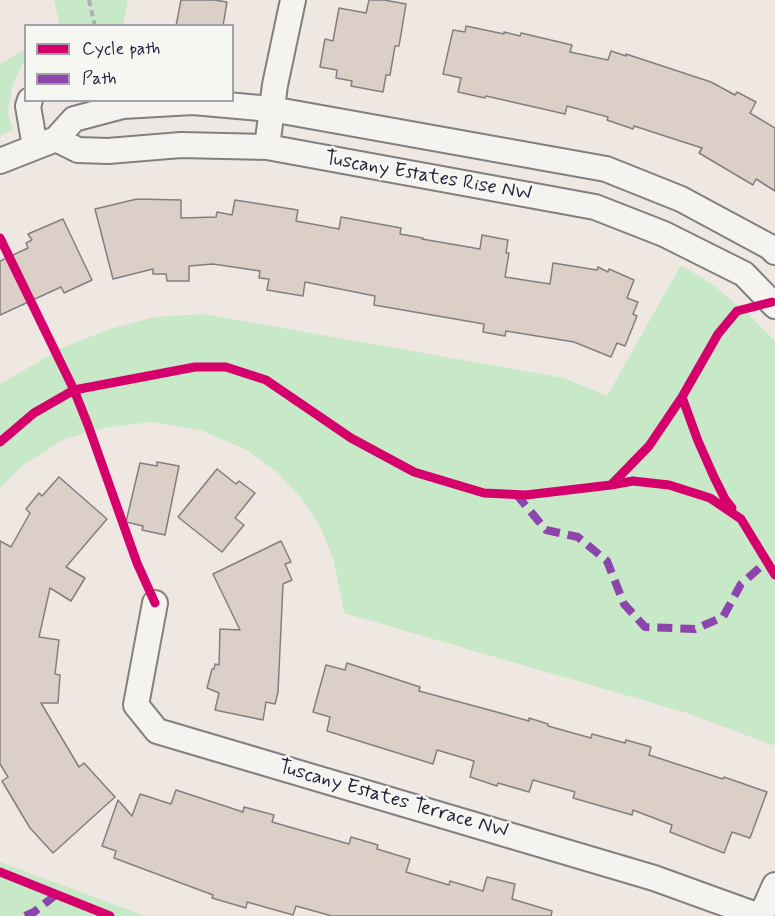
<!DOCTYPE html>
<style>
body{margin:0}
#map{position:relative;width:775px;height:916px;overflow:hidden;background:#efe7e1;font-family:Mynerve,sans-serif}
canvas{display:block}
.legend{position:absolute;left:24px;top:24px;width:210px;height:78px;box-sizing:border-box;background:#f6f6f2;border:2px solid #a1a1a9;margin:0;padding:8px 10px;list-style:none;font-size:18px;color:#22223b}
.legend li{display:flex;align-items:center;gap:12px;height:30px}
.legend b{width:30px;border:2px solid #a1a1a9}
</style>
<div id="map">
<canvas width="775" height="916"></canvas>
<ul class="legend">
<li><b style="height:8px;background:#d6006c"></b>Cycle path</li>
<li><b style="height:8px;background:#8e44ad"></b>Path</li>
</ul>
</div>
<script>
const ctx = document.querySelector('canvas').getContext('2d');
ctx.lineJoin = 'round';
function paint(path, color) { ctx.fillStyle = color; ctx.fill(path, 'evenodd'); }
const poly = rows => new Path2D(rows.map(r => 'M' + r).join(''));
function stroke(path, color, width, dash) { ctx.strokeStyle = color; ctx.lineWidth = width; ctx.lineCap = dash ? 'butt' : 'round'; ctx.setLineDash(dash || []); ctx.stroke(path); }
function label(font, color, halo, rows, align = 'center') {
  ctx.font = font + ' Mynerve,sans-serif'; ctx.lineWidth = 5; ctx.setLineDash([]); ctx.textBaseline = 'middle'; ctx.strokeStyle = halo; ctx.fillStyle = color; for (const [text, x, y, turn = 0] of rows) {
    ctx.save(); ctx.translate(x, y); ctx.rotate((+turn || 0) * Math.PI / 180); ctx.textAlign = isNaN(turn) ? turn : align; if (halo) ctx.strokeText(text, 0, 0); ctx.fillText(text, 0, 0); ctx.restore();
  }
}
paint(poly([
 [54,0,128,0,123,25,60,26],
 [25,49,25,60,13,84,9,104,8,113,13,130,0,136,0,64],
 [681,265,713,285,750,316,775,341,775,746,687,713,344,613,334,561,320,526,303,500,277,472,247,450,203,431,153,422,109,427,64,439,22,466,0,488,0,384,64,347,110,329,155,317,204,314,564,378,607,396],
 [0,862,145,916,0,916]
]), '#c8e9c8');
const building = poly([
 [181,0,214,0,227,2,223,26,176,26,181,0],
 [369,0,384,0,406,4,399,46,395,46,390,75,386,75,383,92,351,86,352,81,336,78,337,70,320,67,325,39,333,41,339,8,366,13,369,0],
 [466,26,504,34,504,32,520,36,521,33,572,45,570,52,608,60,611,51,626,56,626,54,711,82,735,95,737,92,756,102,750,113,775,128,775,191,756,179,753,185,699,153,702,148,634,126,633,129,607,120,608,117,567,106,565,114,486,96,485,98,458,92,461,78,443,74,453,30,465,32,466,26],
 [137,199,181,200,181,218,216,217,217,212,232,215,235,200,298,210,296,221,339,229,341,217,401,228,400,234,423,238,422,239,480,249,482,235,508,240,506,253,509,253,505,277,550,284,553,263,597,270,598,267,608,272,609,269,634,280,627,298,638,302,633,314,637,316,625,346,617,343,611,357,574,342,506,331,505,336,483,332,484,324,374,305,375,296,305,282,303,296,267,290,269,279,259,278,260,271,213,264,189,266,189,281,167,281,166,274,153,274,153,269,113,279,95,209,137,199],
 [63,219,92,280,64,293,61,287,0,315,0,261,28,248,26,243,32,240,28,234,63,219],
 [157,462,179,466,165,535,142,530,143,526,126,522,140,463,157,466,157,462],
 [217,469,236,484,239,481,255,493,235,518,244,525,222,552,178,517,217,469],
 [59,477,107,519,66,567,85,578,71,601,50,588,39,637,59,640,55,674,60,675,58,703,41,703,79,767,84,763,115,797,53,853,30,828,2,781,8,777,0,764,0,541,11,547,30,513,26,509,39,493,42,496,59,477],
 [281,541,291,562,285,564,292,580,283,584,278,692,275,704,266,702,263,720,215,710,219,693,207,688,212,669,214,669,215,664,219,665,220,629,240,630,213,574,281,541],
 [347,663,420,687,419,691,493,711,529,721,529,718,548,724,548,726,591,738,592,734,625,743,626,740,651,747,649,755,723,779,724,777,767,792,750,838,732,832,724,853,670,832,672,825,633,810,632,815,573,798,575,792,533,780,529,792,498,783,497,786,470,777,474,761,437,750,433,764,327,731,330,717,313,712,326,665,345,670,347,663],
 [176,790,243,812,244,807,274,815,272,822,349,844,351,837,378,845,377,849,410,859,406,872,449,885,450,881,483,891,487,877,515,884,512,899,552,911,551,916,332,916,296,906,293,915,247,902,246,908,212,898,213,895,114,858,116,851,102,846,118,800,132,816,140,794,171,804,176,790]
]);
paint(building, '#dccfc8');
stroke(building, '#837f81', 1.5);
const minor = poly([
 [30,100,28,106,35,147],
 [56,139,78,150,108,151,181,145,267,147,595,207,664,234,744,274,775,306],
 [267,147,275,85,293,0],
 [0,161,56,139,74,119,123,106,193,102,271,109,606,169,681,199,770,247,775,252],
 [155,603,136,705,157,731,654,878,759,916],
 [761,916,775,885]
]);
stroke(minor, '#837f81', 28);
stroke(poly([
 [89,0,95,26]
]), '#afaeaf', 4, [6, 4.5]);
stroke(minor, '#f4f3f0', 24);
stroke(poly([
 [516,494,546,530,578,537,607,561,624,604,645,627,695,629,723,617,741,584,766,562],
 [25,916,34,912,57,894]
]), '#8e44ad', 8, [15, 8]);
stroke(poly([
 [0,238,74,390,88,425,137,563,155,603],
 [682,397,698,441,714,477,725,499,732,508],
 [0,442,34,413,74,390,195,367,226,367,266,380,351,438,414,472,484,493,526,495,611,485,649,446,682,397,718,334,737,311,772,302],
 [611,485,633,481,669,485,710,498,741,519,775,575],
 [0,872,110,916]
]), '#d6006c', 9);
label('20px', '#22223b', '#f6f6f2', [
 ["Tuscany Estates Rise NW",428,177,10],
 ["Tuscany Estates Terrace NW",393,800,16]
]);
</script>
